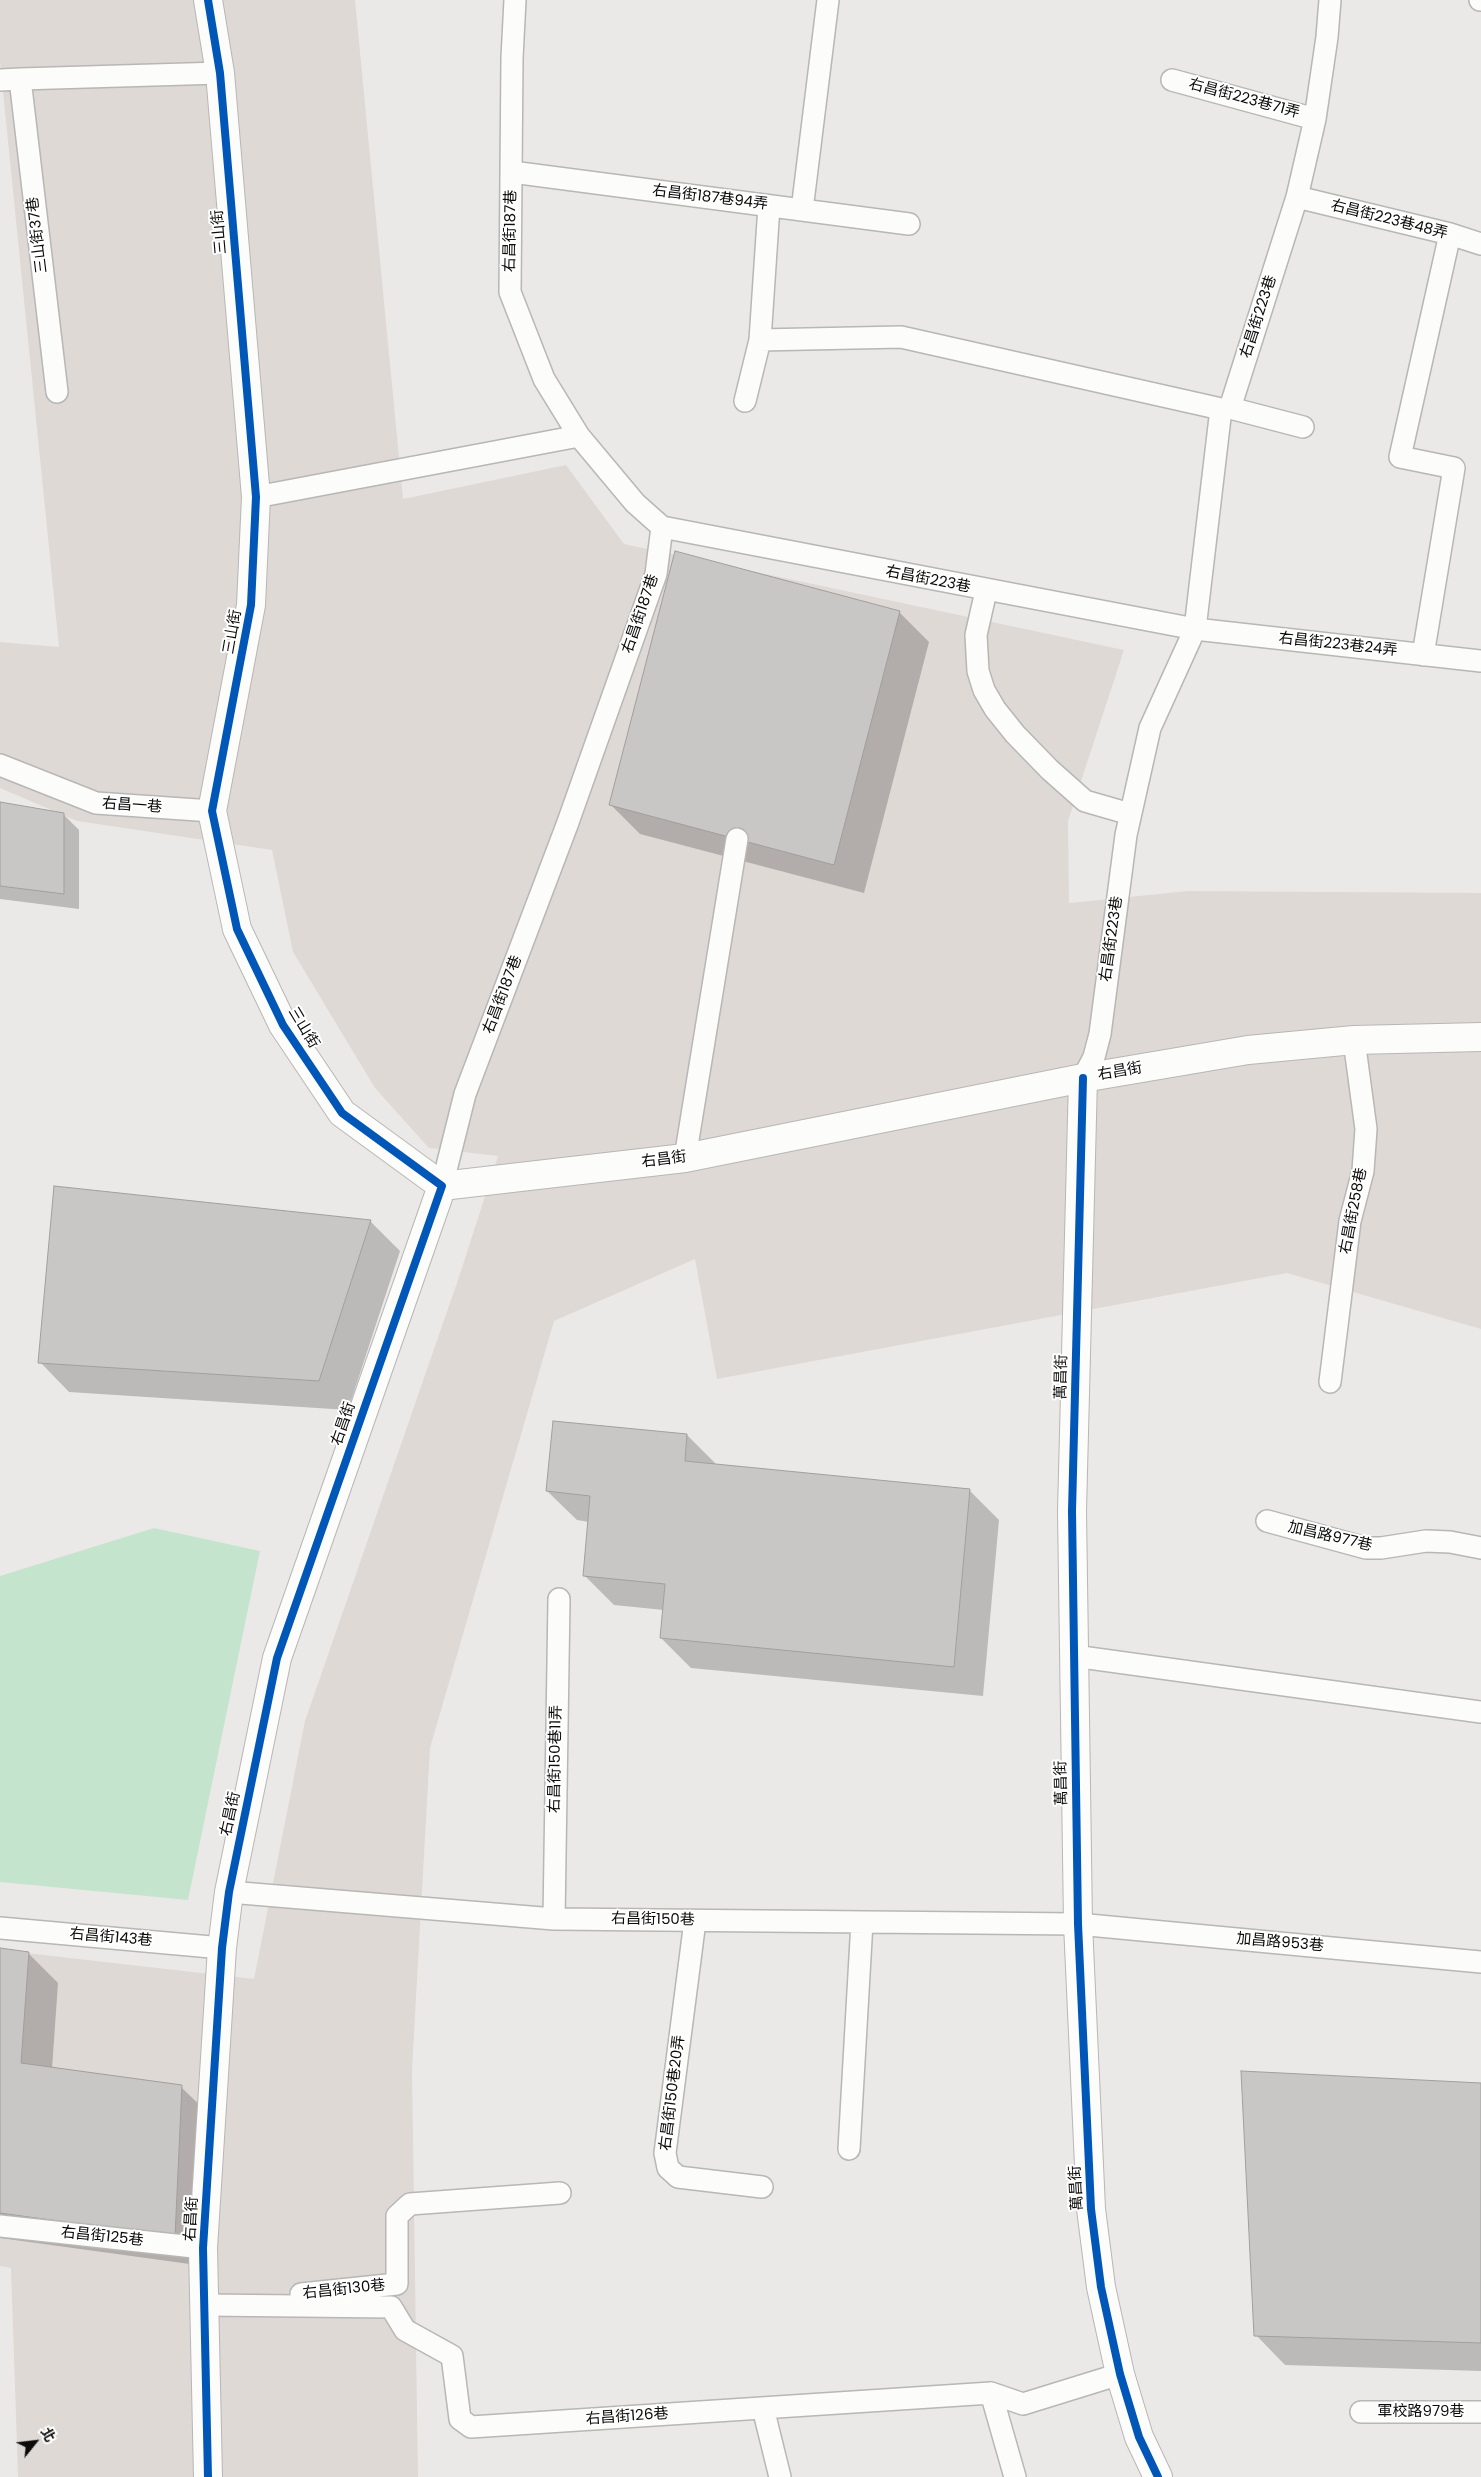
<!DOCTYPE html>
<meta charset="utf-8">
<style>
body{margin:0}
#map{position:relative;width:1481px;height:2477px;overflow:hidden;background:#ebe9e7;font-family:Poppins,"Noto Sans TC",sans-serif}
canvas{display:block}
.north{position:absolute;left:10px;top:2417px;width:50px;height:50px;-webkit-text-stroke:4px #fff;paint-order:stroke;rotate:61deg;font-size:14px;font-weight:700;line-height:20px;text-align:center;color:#0c0b0a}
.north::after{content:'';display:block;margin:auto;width:18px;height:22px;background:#0c0b0a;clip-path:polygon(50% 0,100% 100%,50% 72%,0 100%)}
</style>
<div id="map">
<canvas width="1481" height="2477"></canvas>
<div class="north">北</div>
</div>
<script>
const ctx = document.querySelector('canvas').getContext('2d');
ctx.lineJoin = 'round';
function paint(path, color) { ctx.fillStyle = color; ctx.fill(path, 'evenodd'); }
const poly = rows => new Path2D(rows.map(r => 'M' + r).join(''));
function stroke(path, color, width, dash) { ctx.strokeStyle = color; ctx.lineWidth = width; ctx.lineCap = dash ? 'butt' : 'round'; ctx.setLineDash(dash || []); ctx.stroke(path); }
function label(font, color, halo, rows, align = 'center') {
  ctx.font = font + ' Poppins,"Noto Sans TC",sans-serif'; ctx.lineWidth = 4; ctx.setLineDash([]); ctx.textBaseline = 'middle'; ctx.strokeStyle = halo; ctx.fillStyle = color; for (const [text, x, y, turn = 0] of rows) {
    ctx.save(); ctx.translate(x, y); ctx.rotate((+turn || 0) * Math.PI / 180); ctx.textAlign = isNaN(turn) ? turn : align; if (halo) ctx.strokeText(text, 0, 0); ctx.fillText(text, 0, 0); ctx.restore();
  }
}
paint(poly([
 [0,0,355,0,403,499,566,465,624,544,1124,650,1068,821,1069,903,1188,891,1481,893,1481,1329,1287,1273,717,1379,695,1259,554,1321,430,1748,412,2069,418,2477,18,2477,11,2268,0,2266,0,1950,254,1979,305,1721,459,1277,498,1156,429,1148,375,1088,293,952,272,850,77,821,0,788,0,642,59,647,0,62]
]), '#dfd9d5');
paint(poly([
 [154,1528,260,1551,188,1900,0,1882,0,1576]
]), '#c5e4cd');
paint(poly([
 [899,612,929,642,864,893,640,834,610,804],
 [0,803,63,814,79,830,79,909,0,899],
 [55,1187,371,1222,400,1251,348,1410,69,1392,40,1362],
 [687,1435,717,1465,969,1490,999,1520,983,1696,691,1668,661,1638,664,1610,614,1605,584,1575,589,1522,577,1520,547,1491],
 [0,1949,28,1953,58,1983,52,2069,181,2087,211,2116,204,2266,0,2238],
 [1481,2084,1481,2371,1285,2365,1256,2335]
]), '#0003');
const building = poly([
 [675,551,900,611,834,865,609,805,675,551],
 [0,802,64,813,64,894,0,886,0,802],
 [54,1186,371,1220,319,1381,38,1363,54,1186],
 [553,1421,687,1434,685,1461,970,1489,954,1667,660,1638,665,1584,583,1576,590,1496,546,1491,553,1421],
 [0,1948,29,1952,21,2063,182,2085,175,2237,0,2213,0,1948],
 [1241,2071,1481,2083,1481,2343,1254,2336,1241,2071]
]);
paint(building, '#c8c7c6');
stroke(building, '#a19f9e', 1);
const service = poly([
 [1480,0,1481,0],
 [20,79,220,73],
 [0,80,20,79,57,392],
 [1172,80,1315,119],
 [512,172,909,224],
 [1297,197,1450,234,1481,244],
 [802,210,828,0],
 [760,340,901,337,1221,409],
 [745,401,760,340,769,206],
 [1230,408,1303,427],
 [256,497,579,436],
 [662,527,1195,629,1221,409,1230,408,1297,197,1315,119,1327,37,1330,0],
 [986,591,976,635,978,671,984,690,995,709,1015,734,1050,770,1085,801,1130,814],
 [1423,655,1454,468,1400,457,1450,234],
 [0,765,96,803,212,811],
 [1083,1078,1094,1057,1100,1034,1126,835,1150,728,1195,629,1481,661],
 [685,1158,737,839],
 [442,1186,465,1094,567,825,656,574,662,527,635,503,579,436,544,379,510,292,512,58,515,0],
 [1330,1382,1350,1221,1363,1171,1366,1129,1354,1040],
 [1267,1521,1366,1548,1381,1548,1426,1541,1450,1542,1481,1548],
 [1074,1656,1481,1712],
 [229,1892,554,1919,1078,1924,1481,1962],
 [554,1919,559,1599],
 [695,1921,665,2153,668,2168,678,2177,762,2187],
 [0,1928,222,1948],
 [849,2149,862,1922],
 [0,2226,203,2248],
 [301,2294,397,2284,397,2216,410,2204,560,2193],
 [206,2305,391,2307,405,2330,452,2356,460,2419,471,2427,991,2393,1023,2404,1120,2374],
 [991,2393,1015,2477],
 [763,2408,780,2477],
 [1361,2412,1481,2412]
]);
const minor = poly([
 [208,0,220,73,256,497,251,605,212,811,237,929,283,1025,342,1113,442,1186],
 [1083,1078,1072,1511,1078,1924,1091,2209,1101,2287,1120,2374,1139,2437,1158,2477],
 [442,1186,685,1158,1083,1078,1248,1050,1354,1040,1481,1037],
 [208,2477,203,2248,222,1948,229,1892,277,1658,442,1186]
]);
stroke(service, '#b8b6b6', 24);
stroke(minor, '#b8b6b6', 30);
stroke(service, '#fcfcfb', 21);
stroke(minor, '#fcfcfb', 28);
stroke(poly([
 [1083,1078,1072,1511,1078,1924,1091,2209,1101,2287,1120,2374,1139,2437,1158,2477],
 [208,2477,203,2248,222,1948,229,1892,277,1658,442,1186,342,1113,283,1025,237,929,212,811,251,605,256,497,220,73,208,0]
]), '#0057b8', 8);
label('15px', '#0c0b0a', '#fff', [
 ["右昌街223巷71弄",1244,99,15],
 ["右昌街187巷94弄",710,198,7],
 ["右昌街223巷48弄",1389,220,14],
 ["右昌街187巷",511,231,-89],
 ["三山街",220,232,-95],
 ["三山街37巷",38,235,-97],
 ["右昌街223巷",1259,317,-72],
 ["右昌街223巷",928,580,11],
 ["右昌街187巷",641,614,-71],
 ["三山街",233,632,-80],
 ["右昌街223巷24弄",1338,645,6],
 ["右昌一巷",132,806,4],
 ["右昌街223巷",1112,939,-82],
 ["右昌街187巷",503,995,-69],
 ["三山街",303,1028,59],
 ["右昌街",1120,1072,-10],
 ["右昌街",664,1160,-7],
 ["右昌街258巷",1354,1211,-79],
 ["萬昌街",1062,1377,-89],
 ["右昌街",344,1424,-71],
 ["加昌路977巷",1330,1537,13],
 ["右昌街150巷11弄",556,1759,-89],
 ["萬昌街",1062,1783,-91],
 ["右昌街",231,1814,-78],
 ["右昌街150巷",653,1920,1],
 ["右昌街143巷",111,1938,5],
 ["加昌路953巷",1280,1943,5],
 ["右昌街150巷20弄",673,2093,-83],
 ["萬昌街",1077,2188,-93],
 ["右昌街",192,2219,-87],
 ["右昌街125巷",102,2237,6],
 ["右昌街130巷",344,2290,-6],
 ["軍校路979巷",1421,2412],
 ["右昌街126巷",627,2417,-4]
]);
</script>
